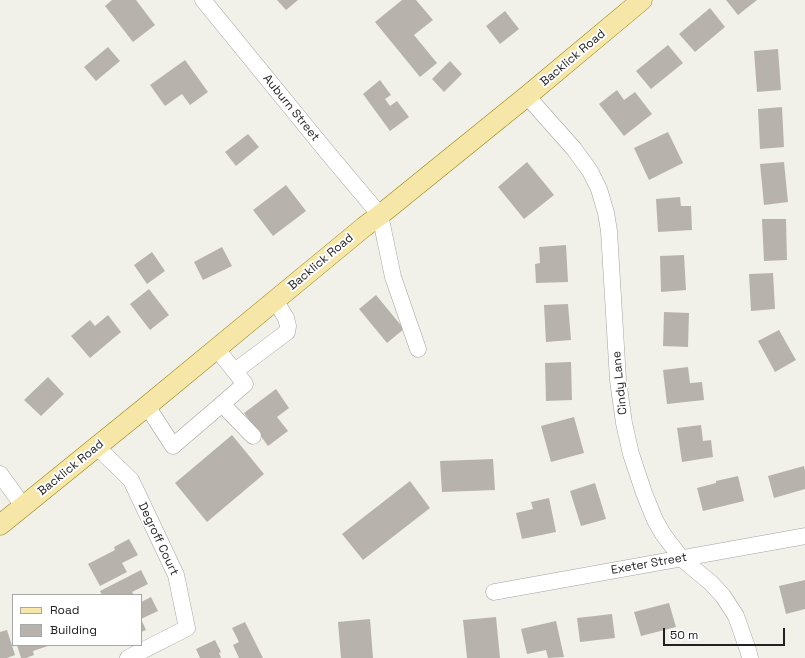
<!DOCTYPE html>
<style>
body{margin:0}
#map{position:relative;width:805px;height:658px;overflow:hidden;background:#f1f0e9;font-family:"Space Grotesk",sans-serif}
canvas{display:block}
.legend{position:absolute;left:12px;top:594px;width:130px;height:52px;box-sizing:border-box;background:#fff;border:1px solid #a7a7a7;margin:0;padding:5px 7px;list-style:none;font-size:12px;color:#222}
.legend li{display:flex;align-items:center;gap:8px;height:20px}
.legend b{width:20px;border:1px solid #a7a7a7}
.scale{position:absolute;left:663px;top:628px;width:122px;height:18px;box-sizing:border-box;border:2px solid #222;border-top:0;padding-left:5px;font-size:12px;line-height:14px;white-space:nowrap;color:#222;-webkit-text-stroke:3px #fff;paint-order:stroke}
</style>
<div id="map">
<canvas width="805" height="658"></canvas>
<ul class="legend">
<li><b style="height:5px;background:#f6e7a9"></b>Road</li>
<li><b style="height:11px;background:#b7b3ac"></b>Building</li>
</ul>
<div class="scale">50 m</div>
</div>
<script>
const ctx = document.querySelector('canvas').getContext('2d');
ctx.lineJoin = 'round';
function paint(path, color) { ctx.fillStyle = color; ctx.fill(path, 'evenodd'); }
const poly = rows => new Path2D(rows.map(r => 'M' + r).join(''));
function stroke(path, color, width, dash) { ctx.strokeStyle = color; ctx.lineWidth = width; ctx.lineCap = dash ? 'butt' : 'round'; ctx.setLineDash(dash || []); ctx.stroke(path); }
function label(font, color, halo, rows, align = 'center') {
  ctx.font = font + ' "Space Grotesk",sans-serif'; ctx.lineWidth = 4; ctx.setLineDash([]); ctx.textBaseline = 'middle'; ctx.strokeStyle = halo; ctx.fillStyle = color; for (const [text, x, y, turn = 0] of rows) {
    ctx.save(); ctx.translate(x, y); ctx.rotate((+turn || 0) * Math.PI / 180); ctx.textAlign = isNaN(turn) ? turn : align; if (halo) ctx.strokeText(text, 0, 0); ctx.fillText(text, 0, 0); ctx.restore();
  }
}
paint(poly([
 [112,0,136,0,155,25,133,42,105,6],
 [277,0,298,0,286,10],
 [402,0,416,0,433,20,414,35,437,63,420,77,375,22],
 [726,0,757,0,738,15],
 [710,8,725,27,695,52,679,34],
 [505,11,519,29,500,44,486,26],
 [668,45,683,63,651,89,636,71],
 [108,47,120,61,96,81,84,67],
 [778,49,781,90,757,92,754,51],
 [185,60,208,92,190,105,182,94,165,106,150,85],
 [450,61,462,74,444,92,432,79],
 [380,80,391,95,385,99,390,106,397,101,409,117,390,131,363,94],
 [617,90,624,100,635,92,652,114,624,136,599,104],
 [782,107,784,147,760,149,758,109],
 [668,132,683,163,649,180,634,148],
 [248,134,259,147,236,166,225,152],
 [527,162,554,195,524,219,498,187],
 [784,162,788,202,764,205,760,164],
 [286,185,306,211,273,236,253,210],
 [680,197,681,206,691,206,692,230,658,232,656,199],
 [762,219,786,219,787,260,764,261],
 [566,245,568,282,536,283,535,264,540,263,539,247],
 [222,247,232,266,203,280,194,262],
 [152,252,165,271,147,284,134,265],
 [684,255,686,290,661,292,660,256],
 [773,273,775,309,751,311,749,274],
 [149,289,169,315,150,330,130,304],
 [376,295,404,329,387,343,359,309],
 [568,304,571,340,546,342,544,305],
 [664,312,689,313,688,347,663,346],
 [108,315,121,332,90,358,71,336,90,320,95,326],
 [779,330,796,360,775,372,758,341],
 [571,362,572,400,546,401,545,363],
 [688,367,690,383,702,382,704,400,667,404,663,370],
 [48,377,64,394,41,416,24,400],
 [276,389,289,408,277,417,288,431,268,446,244,413],
 [574,417,584,453,551,462,541,426],
 [701,425,703,441,711,440,713,457,682,462,677,428],
 [232,435,264,474,207,522,175,483],
 [493,459,495,490,442,492,440,461],
 [804,466,805,470,805,489,774,498,768,476],
 [738,476,744,501,703,511,697,488,716,483,716,481],
 [410,481,430,508,363,560,342,534],
 [595,483,606,519,581,526,570,491],
 [549,498,556,532,522,539,516,513,533,509,531,502],
 [129,539,138,555,122,563,127,572,100,586,88,564,115,550,114,547],
 [141,570,148,584,132,592,134,595,102,595,100,591],
 [805,580,805,609,786,614,779,586],
 [151,597,158,611,141,619,146,630,141,632,141,602],
 [669,603,676,627,641,636,634,612],
 [612,614,615,638,580,642,577,618],
 [496,617,500,658,467,658,463,620],
 [370,619,373,658,341,658,338,622],
 [556,621,564,657,548,658,546,650,527,654,521,629],
 [245,622,263,658,239,658,233,645,239,642,232,628],
 [7,630,15,655,7,658,0,658,0,632],
 [215,640,221,652,219,653,221,658,200,658,196,649],
 [17,645,51,645,33,651,34,655,26,658,21,658]
]), '#b7b3ac');
const minor = poly([
 [203,0,327,152,380,215,393,277,418,349],
 [527,96,574,149,590,171,599,189,606,213,609,231,618,380,624,423,631,454,644,493,655,520,663,534,681,558,711,583,723,596,736,616,748,650,750,658],
 [216,348,245,384,222,404],
 [235,371,287,332,288,326,286,318,275,300],
 [147,406,173,446,222,404,253,436],
 [97,447,131,480,176,575,187,628,128,658],
 [0,474,23,506],
 [494,592,805,536]
]);
const major = poly([
 [0,525,147,406,364,227,380,215,527,96,642,0]
]);
stroke(minor, '#a3a3a3', 17);
stroke(major, '#95880a', 21);
stroke(minor, '#fff', 16);
stroke(major, '#f6e7a9', 20);
label('12px', '#222', '#fff', [
 ["Backlick Road",573,58,-40],
 ["Auburn Street",291,108,51],
 ["Backlick Road",321,262,-40],
 ["Cindy Lane",620,383,-96],
 ["Backlick Road",71,468,-39],
 ["Degroff Court",158,539,65],
 ["Exeter Street",649,564,-10]
]);
</script>
